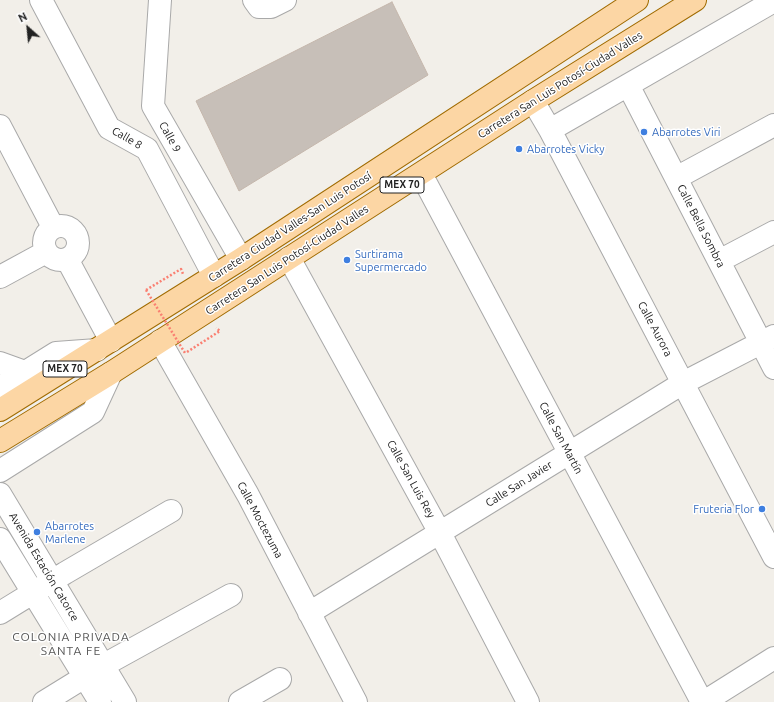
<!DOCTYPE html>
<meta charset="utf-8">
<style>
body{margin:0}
#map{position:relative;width:774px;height:702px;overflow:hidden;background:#f2efe9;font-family:Ubuntu,sans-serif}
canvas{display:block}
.north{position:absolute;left:8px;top:8px;width:40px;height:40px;-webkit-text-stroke:3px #fff;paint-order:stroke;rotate:333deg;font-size:11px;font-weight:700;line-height:16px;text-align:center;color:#222}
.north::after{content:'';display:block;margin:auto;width:14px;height:18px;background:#222;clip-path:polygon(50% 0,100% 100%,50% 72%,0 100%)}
</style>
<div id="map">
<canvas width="774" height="702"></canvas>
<div class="north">N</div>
</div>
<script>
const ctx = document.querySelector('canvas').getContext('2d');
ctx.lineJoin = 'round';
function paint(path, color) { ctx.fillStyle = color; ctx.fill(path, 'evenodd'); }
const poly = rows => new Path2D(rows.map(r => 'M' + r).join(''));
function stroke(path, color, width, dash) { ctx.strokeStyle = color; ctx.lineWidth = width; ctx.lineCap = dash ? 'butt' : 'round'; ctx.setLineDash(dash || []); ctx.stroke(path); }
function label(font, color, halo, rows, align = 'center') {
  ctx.font = font + ' Ubuntu,sans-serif'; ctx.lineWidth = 3; ctx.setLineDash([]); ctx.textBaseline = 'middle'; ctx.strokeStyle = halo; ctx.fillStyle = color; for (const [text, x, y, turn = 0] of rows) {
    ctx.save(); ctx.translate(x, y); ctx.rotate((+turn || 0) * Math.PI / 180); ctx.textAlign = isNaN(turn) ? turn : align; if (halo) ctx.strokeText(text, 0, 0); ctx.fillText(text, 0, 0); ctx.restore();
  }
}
const building = poly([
 [392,2,428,75,239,191,196,101,392,2]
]);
paint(building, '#c7bfb8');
stroke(building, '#c4b6ab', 1);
const minor = poly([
 [41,0,109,128,147,149,214,276],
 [160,0,153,106,241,259],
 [254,0,259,7,271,7,285,0],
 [628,85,774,368],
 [533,101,550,130,774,557],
 [0,126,53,227],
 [550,130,774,1],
 [421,174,702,702],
 [676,178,774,125],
 '44 243a17 17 0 1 1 34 0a17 17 0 1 1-34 0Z',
 [289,258,440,533,528,702],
 [67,259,111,341],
 [719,261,774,232],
 [0,277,46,252],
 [160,341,248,495,356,702],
 [0,363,25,372],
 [0,388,56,353,97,350],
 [0,471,93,412,111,373],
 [0,494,125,702],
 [0,539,100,702],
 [0,613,65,573,171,511],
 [309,613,683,383,774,336],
 [44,702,104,665,231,595],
 [240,702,280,679],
 [704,702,774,658]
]);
const major = poly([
 [0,410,241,259,637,0],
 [0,441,111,373,533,101,695,0]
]);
stroke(minor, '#a9a9a9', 24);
stroke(major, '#a06b00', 24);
stroke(poly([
 [146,290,181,269,183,274],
 [187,352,220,331,216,328]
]), '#fa8072', 2.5, [2, 2]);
stroke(minor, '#fff', 22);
stroke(major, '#fcd6a4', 22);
stroke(poly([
 [146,290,185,353]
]), '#fa8072', 2.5, [2, 2]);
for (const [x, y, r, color] of [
 [644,132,4,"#3f7fe0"],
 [519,149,4,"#3f7fe0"],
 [347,260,4,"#3f7fe0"],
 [762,509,4,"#3f7fe0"],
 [37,532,4,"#3f7fe0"]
]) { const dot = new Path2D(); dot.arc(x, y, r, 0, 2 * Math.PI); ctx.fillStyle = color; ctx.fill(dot); stroke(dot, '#fff', 1.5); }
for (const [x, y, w] of [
 [402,185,44],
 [65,369,44]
]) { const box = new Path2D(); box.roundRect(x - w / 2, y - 8, w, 16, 3); ctx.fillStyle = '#fff'; ctx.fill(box); stroke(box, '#222', 1); }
label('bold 10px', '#222', null, [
 ["MEX 70",402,185],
 ["MEX 70",65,369]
]);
label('11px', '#222', '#fff', [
 ["Carretera San Luis Potosí-Ciudad Valles",560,85,-32],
 ["Calle 9",170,137,61],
 ["Calle 8",127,138,30],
 ["Calle Bella Sombra",701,226,63],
 ["Carretera Ciudad Valles-San Luis Potosí",290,227,-33],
 ["Carretera San Luis Potosí-Ciudad Valles",287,260,-33],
 ["Calle Aurora",655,329,62],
 ["Calle San Martín",561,438,62],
 ["Calle San Luis Rey",411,479,61],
 ["Calle San Javier",519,484,-32],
 ["Calle Moctezuma",260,520,62],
 ["Avenida Estación Catorce",44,567,59]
]);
label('11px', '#366cbe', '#fff', [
 ["Abarrotes Viri",652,132],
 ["Abarrotes Vicky",527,149],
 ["Surtirama",355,254],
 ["Supermercado",355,267],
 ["Fruteria Flor",754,509,"right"],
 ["Abarrotes",45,526],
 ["Marlene",45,539]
], 'left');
ctx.letterSpacing = '1px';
label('12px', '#555', '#fff', [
 ["COLONIA PRIVADA",71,637],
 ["SANTA FE",71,651]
]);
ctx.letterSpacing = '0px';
</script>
